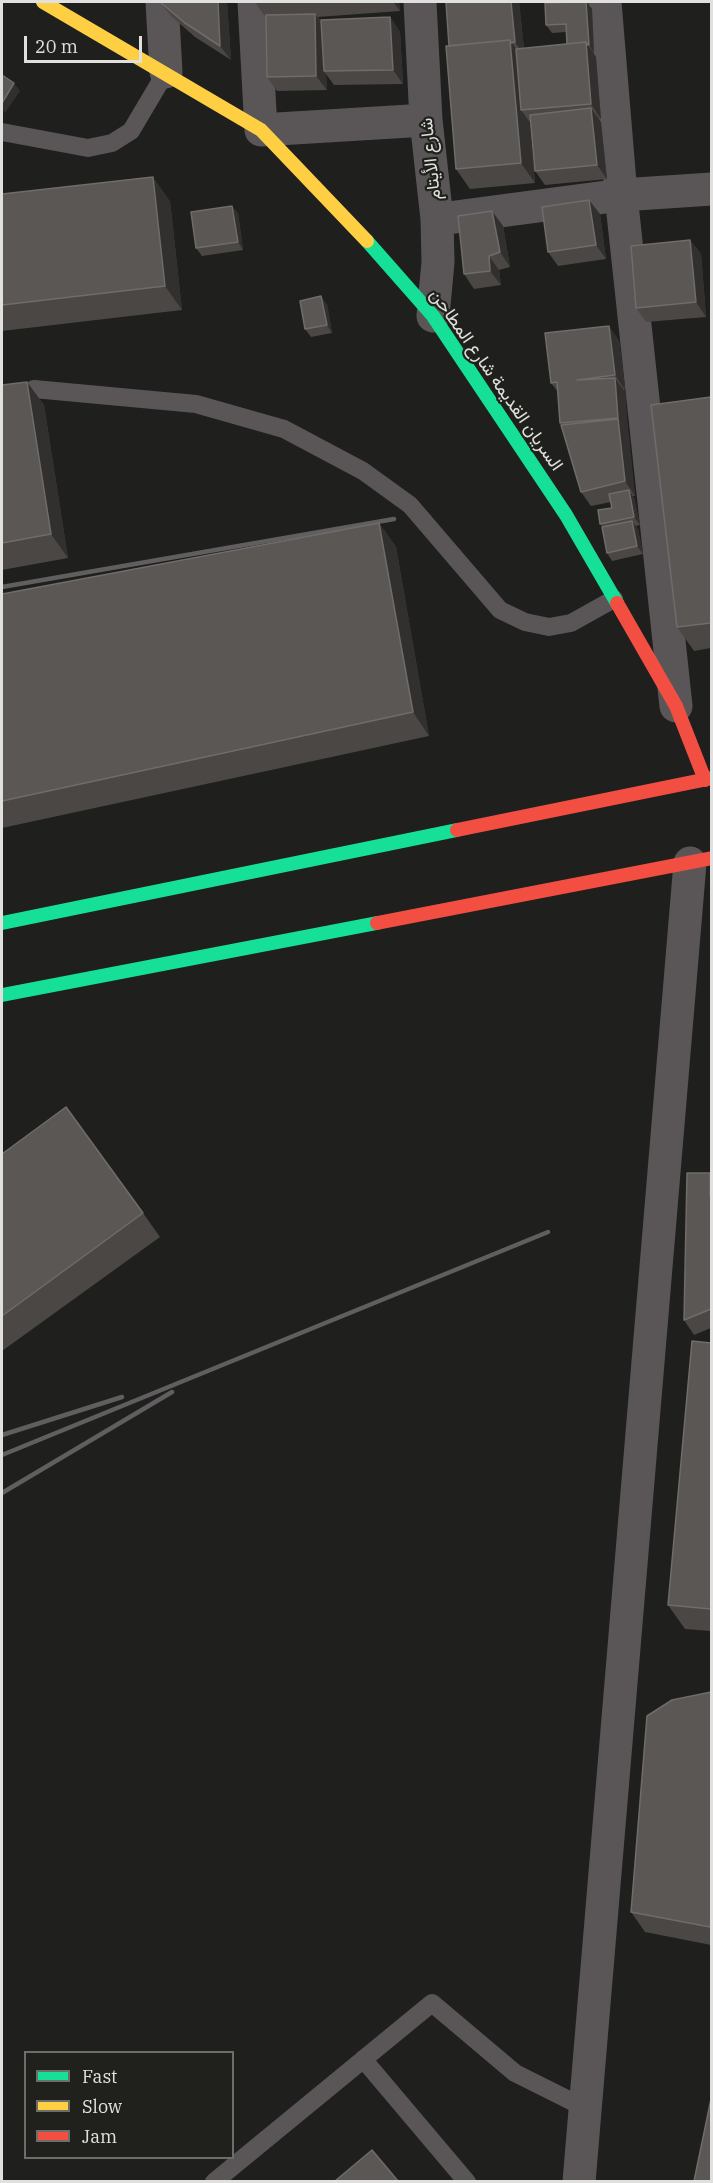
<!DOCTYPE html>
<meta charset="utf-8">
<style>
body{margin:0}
#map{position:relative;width:713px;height:2183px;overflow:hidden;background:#1f1f1e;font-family:"IBM Plex Serif",serif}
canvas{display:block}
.frame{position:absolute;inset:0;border:3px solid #e0e0de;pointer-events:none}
.legend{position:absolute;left:24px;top:2051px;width:210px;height:108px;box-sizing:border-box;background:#20201d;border:2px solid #6d6d6a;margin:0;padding:8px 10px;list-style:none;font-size:18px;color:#e0e0de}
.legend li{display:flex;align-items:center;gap:12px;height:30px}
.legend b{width:30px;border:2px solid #6d6d6a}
.scale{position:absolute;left:24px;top:36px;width:118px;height:27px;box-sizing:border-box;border:3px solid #e0e0de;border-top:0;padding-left:8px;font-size:18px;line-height:21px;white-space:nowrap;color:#e0e0de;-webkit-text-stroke:4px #20201d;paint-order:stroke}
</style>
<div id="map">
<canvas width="713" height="2183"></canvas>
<div class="frame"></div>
<ul class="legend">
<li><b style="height:8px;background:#16e098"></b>Fast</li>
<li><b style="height:8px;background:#ffcf43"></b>Slow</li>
<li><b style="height:8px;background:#f24e42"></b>Jam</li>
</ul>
<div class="scale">20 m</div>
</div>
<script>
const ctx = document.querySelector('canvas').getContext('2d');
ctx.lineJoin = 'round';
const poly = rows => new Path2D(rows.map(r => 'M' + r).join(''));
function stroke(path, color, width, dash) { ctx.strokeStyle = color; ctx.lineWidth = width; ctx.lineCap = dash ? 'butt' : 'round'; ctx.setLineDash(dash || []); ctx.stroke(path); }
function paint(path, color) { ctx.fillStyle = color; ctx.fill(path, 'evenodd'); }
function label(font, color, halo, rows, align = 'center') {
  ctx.font = font + ' "IBM Plex Serif",Vazirmatn,serif'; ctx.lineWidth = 4.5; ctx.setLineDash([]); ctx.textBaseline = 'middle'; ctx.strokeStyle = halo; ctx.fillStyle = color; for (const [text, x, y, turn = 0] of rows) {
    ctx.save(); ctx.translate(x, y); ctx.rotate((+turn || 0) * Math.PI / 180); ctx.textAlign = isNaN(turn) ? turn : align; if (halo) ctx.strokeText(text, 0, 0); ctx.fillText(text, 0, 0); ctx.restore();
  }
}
stroke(poly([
 [2,132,88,148,112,143,131,131,166,72],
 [34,389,196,404,284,429,363,471,410,505,500,610,525,622,549,627,571,623,614,599],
 [363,2059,467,2182],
 [214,2182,432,2003,515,2073,585,2108]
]), '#5a5658', 18);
stroke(poly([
 [162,2,166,72],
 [254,2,261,130,426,120],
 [420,2,426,120,437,219,438,262,433,316],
 [605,2,621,195,676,706],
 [448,218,621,195,712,189],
 [579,2182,690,863]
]), '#5a5658', 33);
stroke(poly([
 [367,241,433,316,566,515,617,603],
 [2,923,457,830],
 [2,995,377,923]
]), '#16e098', 14);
stroke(poly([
 [43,2,261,130,367,241]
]), '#ffcf43', 14);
stroke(poly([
 [617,603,676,706,705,780],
 [457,830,712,778],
 [377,923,712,858]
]), '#f24e42', 14);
stroke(poly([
 [2,587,394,519],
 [2,1435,122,1397],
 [2,1455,548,1232],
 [2,1493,172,1392]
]), '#605e5e', 4.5);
paint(poly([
 [160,2,227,2,231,60,195,37,171,16],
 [255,2,399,2,400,11,318,17,321,22,390,17,400,32,403,84,334,85,326,74,327,90,277,91,267,77,266,18],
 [519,2,524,49,567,44,566,32,552,33,546,25,575,2,587,2,592,9,594,53,593,53,596,57,601,119,599,119,601,122,607,179,545,185,535,171,531,123,529,121,535,183,470,189,456,169,449,46],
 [2,194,170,201,182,310,2,331],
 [492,211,503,226,510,267,499,270,501,285,474,289,464,274],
 [238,213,243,250,202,256,196,248],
 [600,214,606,259,558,266,548,252],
 [690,240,701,254,706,317,646,322,636,308],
 [327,304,332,333,311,337,305,329],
 [619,340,625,390,623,390,625,392,628,433,635,496,633,496,634,498,640,525,636,526,638,529,643,554,612,561,607,553,603,527,600,524,612,508,611,502,591,506,581,492,562,425,560,423,558,392,551,383],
 [27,382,44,405,68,558,2,570,2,385],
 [711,397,711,648,694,651,677,627],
 [379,523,396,547,429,736,2,828,2,594],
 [2,1154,143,1213,160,1237,2,1351],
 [711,1175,711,1328,694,1335,684,1320],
 [711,1343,711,1631,685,1629,668,1605],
 [711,1691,711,1945,645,1932,631,1912]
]), '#4a4745');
paint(poly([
 [218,2,227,2,231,60,220,46],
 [393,2,399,2,400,11],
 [511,2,519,2,525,57,515,42],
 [586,2,592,9,594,53,589,45],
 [315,14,325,28,324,71,326,74,327,90,316,76],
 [390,17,400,32,403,84,393,70],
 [510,40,524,60,521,110,529,121,535,183,521,163],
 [586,42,596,57,601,119,591,104],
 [14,83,20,91,5,113,2,108,2,103],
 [591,108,601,122,607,179,597,165],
 [153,177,170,201,182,310,165,286],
 [589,200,600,214,606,259,596,245],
 [232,206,238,213,243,250,238,242],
 [492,211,503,226,510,267,500,252],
 [690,240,701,254,706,317,696,302],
 [489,256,499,270,501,285,490,271],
 [321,296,327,304,332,333,327,325],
 [609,326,619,340,625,390,615,375],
 [615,378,625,392,628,433,618,418],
 [27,382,44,405,68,558,51,534],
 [618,419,629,434,635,496,625,481],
 [629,490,634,498,640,525,634,517],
 [632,521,638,529,643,554,637,546],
 [379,523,396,547,429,736,413,712],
 [710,1173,711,1175,711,1199,710,1196]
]), '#32302e');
const building = poly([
 [160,2,218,2,220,46,185,23,160,2],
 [446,2,511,2,515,42,511,43,510,40,449,46,446,2],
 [575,2,586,2,589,45,588,45,586,42,567,44,566,24,546,25,545,3,575,2],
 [315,14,316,76,267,77,266,15,315,14],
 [390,17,393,70,324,71,321,20,390,17],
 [510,40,521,163,456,169,446,46,510,40],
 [586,42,591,104,521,110,516,49,586,42],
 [2,75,14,83,2,103,2,75],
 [591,108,597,165,535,171,530,115,591,108],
 [153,177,165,286,2,305,2,194,153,177],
 [589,200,596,245,548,252,542,207,589,200],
 [232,206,238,242,196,248,191,212,232,206],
 [492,211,500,252,489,256,490,271,464,274,458,216,492,211],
 [690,240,696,302,636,308,631,246,690,240],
 [321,296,327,325,305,329,300,301,321,296],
 [609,326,615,375,577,380,615,378,618,418,560,423,557,382,551,383,545,333,609,326],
 [27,382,51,534,2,543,2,385,27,382],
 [711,397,711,623,677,627,651,405,711,397],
 [618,419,625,481,581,492,561,425,618,419],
 [629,490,634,517,600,524,598,510,612,508,609,494,629,490],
 [632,521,637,546,607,553,602,527,632,521],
 [379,523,413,712,2,801,2,594,379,523],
 [66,1107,143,1213,2,1316,2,1154,66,1107],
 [687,1173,710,1173,710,1196,711,1197,711,1309,684,1320,687,1173],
 [692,1341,711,1343,711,1609,668,1605,692,1341],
 [711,1692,711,1922,710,1927,631,1912,647,1716,672,1700,711,1692],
 [711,2099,711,2181,694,2181,711,2099],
 [372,2150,398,2181,335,2181,372,2150]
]);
paint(building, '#5a5755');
stroke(building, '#6f6c6a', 1.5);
label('18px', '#e0e0de', '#20201d', [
 ["شارع الأيتام",431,159,-96],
 ["السريان القديمة شارع المطاحن",496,380,55]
]);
</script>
